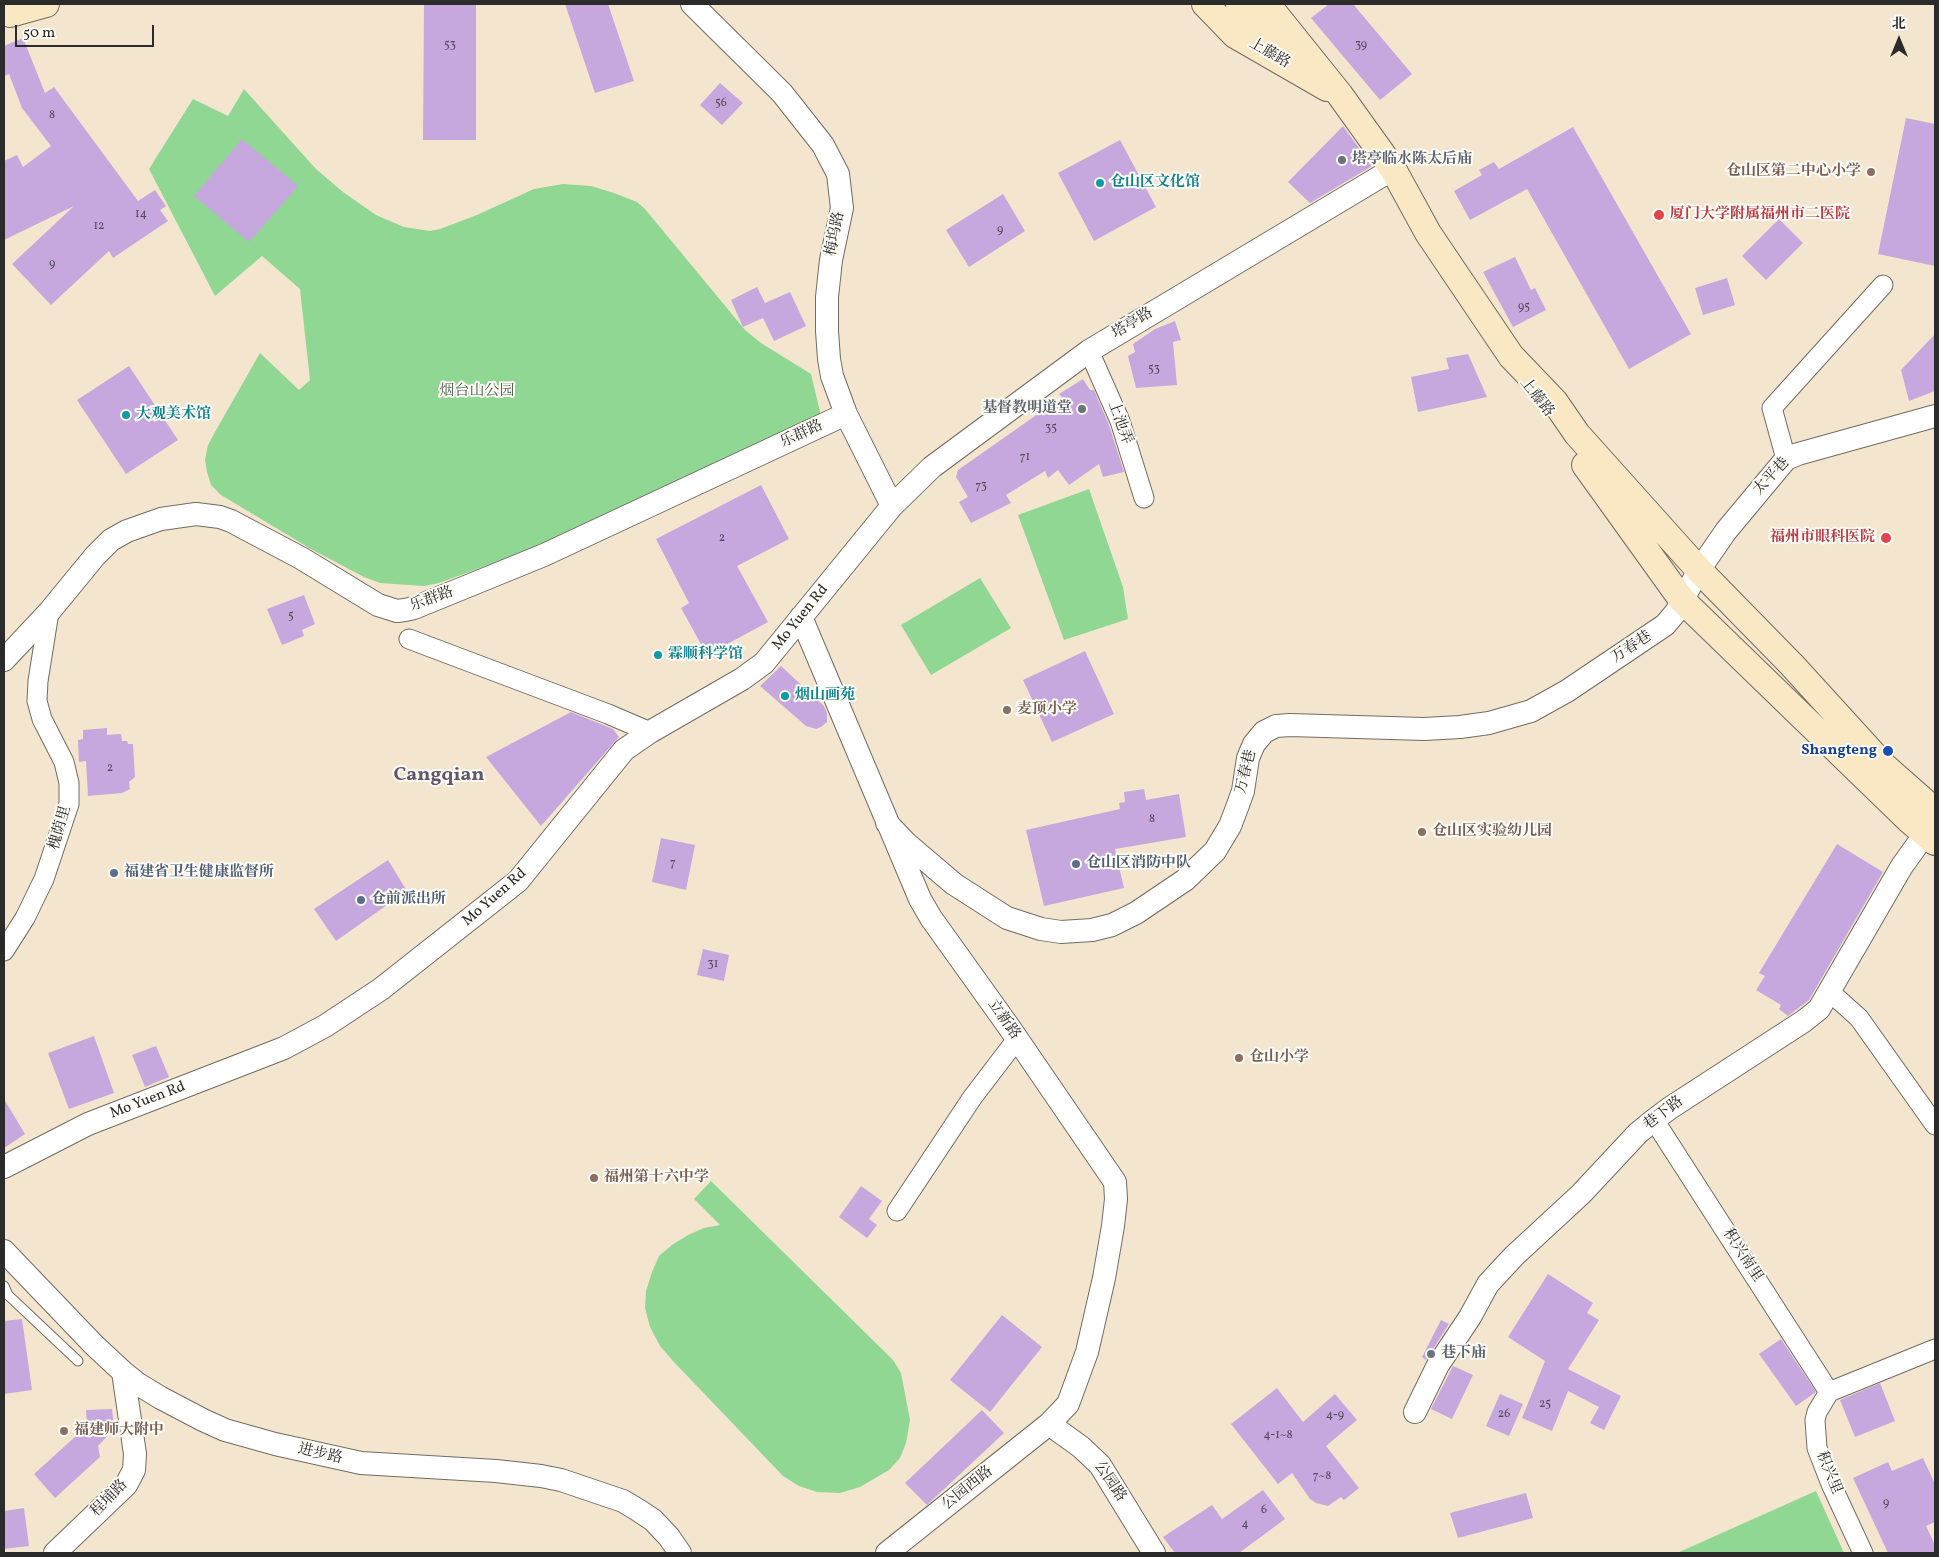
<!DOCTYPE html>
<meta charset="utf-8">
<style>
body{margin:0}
#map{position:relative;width:1939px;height:1557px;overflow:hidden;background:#f4e6ce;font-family:Vollkorn,"Noto Serif SC",serif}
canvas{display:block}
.frame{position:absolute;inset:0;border:5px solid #2b2b2b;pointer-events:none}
.north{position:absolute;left:1874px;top:15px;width:50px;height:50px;-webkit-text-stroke:4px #fdfcf7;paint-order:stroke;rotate:0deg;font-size:14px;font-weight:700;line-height:20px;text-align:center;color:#2b2b2b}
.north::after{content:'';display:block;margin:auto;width:18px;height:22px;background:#2b2b2b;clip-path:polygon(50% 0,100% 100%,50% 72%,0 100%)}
.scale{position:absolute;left:15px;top:25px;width:139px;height:22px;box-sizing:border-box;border:2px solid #2b2b2b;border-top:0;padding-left:6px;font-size:15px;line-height:18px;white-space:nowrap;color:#2b2b2b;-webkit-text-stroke:4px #fdfcf7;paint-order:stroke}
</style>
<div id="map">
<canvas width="1939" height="1557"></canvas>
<div class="frame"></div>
<div class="north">北</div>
<div class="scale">50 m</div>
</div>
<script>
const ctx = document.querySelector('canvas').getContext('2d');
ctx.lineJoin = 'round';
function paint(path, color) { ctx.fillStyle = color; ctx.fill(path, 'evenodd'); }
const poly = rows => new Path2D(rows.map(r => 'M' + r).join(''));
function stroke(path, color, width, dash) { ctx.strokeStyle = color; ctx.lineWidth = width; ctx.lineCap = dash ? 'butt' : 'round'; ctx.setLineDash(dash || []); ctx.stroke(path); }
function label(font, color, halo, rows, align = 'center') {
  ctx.font = font + ' Vollkorn,"Noto Serif SC",serif'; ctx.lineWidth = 4; ctx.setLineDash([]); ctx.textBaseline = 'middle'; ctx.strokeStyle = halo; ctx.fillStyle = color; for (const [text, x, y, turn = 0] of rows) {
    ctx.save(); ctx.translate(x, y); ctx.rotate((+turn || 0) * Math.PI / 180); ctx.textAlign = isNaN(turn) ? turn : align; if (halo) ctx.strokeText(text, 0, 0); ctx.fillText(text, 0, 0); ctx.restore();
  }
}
paint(poly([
 [244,89,316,169,343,192,376,215,404,227,430,231,440,229,477,215,534,189,563,184,591,186,614,193,637,202,645,209,745,330,761,343,811,374,821,416,537,547,439,583,424,586,380,583,364,577,311,549,221,495,211,485,207,472,205,460,208,445,215,432,260,353,299,390,310,380,300,289,262,256,215,296,149,169,193,99,228,116],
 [1089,489,1123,587,1128,619,1064,640,1018,515],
 [980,578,1011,628,931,675,901,625],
 [711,1181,893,1360,901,1373,910,1420,906,1443,900,1458,889,1470,860,1487,840,1493,817,1492,799,1486,783,1476,673,1361,660,1346,650,1327,645,1308,646,1291,652,1272,659,1256,672,1245,688,1235,704,1228,720,1225,694,1199],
 [1816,1491,1844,1553,1677,1553]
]), '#8fd792');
paint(poly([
 [424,4,476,4,476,140,423,140],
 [565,4,608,4,634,81,595,93],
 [1329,4,1353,4,1412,74,1380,100,1311,18],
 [23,38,45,93,54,87,138,201,155,190,166,206,160,210,168,221,113,258,109,251,51,305,12,264,74,206,4,240,4,161,17,155,23,167,51,146,22,108,9,74,4,76,4,46],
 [720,83,743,103,722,125,700,105],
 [1906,118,1935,124,1935,266,1878,254],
 [1343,126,1372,166,1310,203,1288,182],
 [1573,127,1691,334,1629,369,1527,189,1470,220,1454,191,1482,175,1479,170,1494,162,1499,169],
 [242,139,298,186,249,242,194,196],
 [1120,140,1156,207,1094,241,1058,173],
 [1003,194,1025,231,969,267,946,230],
 [1779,219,1803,243,1766,280,1742,256],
 [1515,257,1531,290,1535,288,1546,310,1513,327,1483,272],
 [1727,278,1735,305,1703,315,1695,288],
 [757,287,765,303,790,292,806,326,774,341,763,318,743,327,731,300],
 [1175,321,1181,340,1173,342,1177,385,1136,388,1128,356,1135,352,1133,344,1155,329],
 [1935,334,1935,391,1909,401,1901,370],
 [1468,354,1487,397,1418,412,1411,377,1449,369,1446,358],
 [129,366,178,440,126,474,77,400],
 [1083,379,1090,390,1094,390,1109,425,1124,472,1103,477,1099,464,1069,485,1058,470,1048,478,1045,471,1006,495,1011,503,971,523,959,502,968,497,956,477,958,470,1062,397,1059,394],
 [761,485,789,539,737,566,768,622,707,655,681,608,689,603,656,539],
 [304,595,315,624,302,630,304,636,282,645,267,609],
 [1085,651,1114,714,1052,742,1023,680],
 [781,666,824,706,827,713,827,722,821,727,816,729,806,726,760,686],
 [571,712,613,729,619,737,541,826,486,757],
 [107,728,107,735,121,734,122,741,127,741,128,744,133,744,135,777,129,782,130,789,122,793,88,796,86,761,79,762,78,740,83,739,83,730],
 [1144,789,1146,800,1179,794,1186,837,1115,849,1124,888,1044,906,1026,830,1120,809,1119,803,1125,802,1124,792],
 [661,838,695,845,686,890,652,882],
 [1837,844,1883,872,1809,1000,1788,1016,1779,1009,1781,1005,1756,990,1765,976,1759,973],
 [388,860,407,891,336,941,314,909],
 [703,949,729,955,724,981,697,975],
 [94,1036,114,1093,69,1109,48,1053],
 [156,1046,169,1077,145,1087,132,1055],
 [4,1099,25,1134,4,1148],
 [861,1186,882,1201,869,1219,877,1225,867,1238,839,1217],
 [1548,1274,1593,1303,1587,1313,1599,1320,1568,1369,1621,1396,1604,1430,1590,1423,1599,1407,1568,1391,1552,1431,1522,1418,1545,1361,1508,1337],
 [1002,1315,1042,1347,990,1412,950,1380],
 [22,1319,32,1390,4,1394,4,1321],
 [1441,1320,1449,1324,1426,1360,1422,1357],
 [1781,1339,1816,1392,1796,1406,1759,1354],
 [1453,1366,1473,1375,1452,1419,1431,1409],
 [1880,1383,1895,1421,1855,1437,1840,1400],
 [1277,1388,1303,1422,1335,1394,1357,1420,1326,1446,1359,1488,1344,1500,1341,1497,1328,1506,1316,1503,1310,1499,1292,1473,1278,1484,1231,1424],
 [1500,1394,1523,1404,1509,1436,1486,1426],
 [112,1409,114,1429,98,1446,100,1457,55,1498,34,1474,87,1426,86,1410],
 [982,1410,1004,1433,927,1505,905,1483],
 [1923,1458,1935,1484,1935,1522,1926,1526,1935,1545,1935,1553,1888,1553,1853,1478,1888,1462,1892,1471],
 [1263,1490,1285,1519,1239,1553,1175,1553,1163,1537,1212,1505,1222,1519],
 [1526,1493,1533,1518,1458,1538,1450,1513],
 [24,1508,29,1546,4,1549,4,1511]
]), '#c7a8de');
const service = poly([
 [4,1286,8,1295,78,1361]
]);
const minor = poly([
 [1089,351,1120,421,1144,498],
 [1786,459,1772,408,1883,285],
 [409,639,608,714,650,732],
 [4,951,25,918,44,879,69,804,69,783,64,762,42,719,37,701,38,681,49,612],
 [1829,991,1859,1018,1935,1125],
 [1654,1120,1829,1392],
 [897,1211,972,1098,1017,1039],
 [1829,1392,1817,1412,1815,1420,1817,1448,1831,1484,1863,1553],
 [1829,1392,1935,1349]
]);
const tertiary = poly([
 [692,4,782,93,823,145,838,174,842,208,831,260,827,297,827,331,829,359,832,376,846,414,892,506],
 [801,617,920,899,931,918,1009,1027,1115,1182,1116,1199,1113,1226,1104,1278,1087,1352,1068,1404,1049,1424,887,1553],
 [4,660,49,612,95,556,111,540,127,531,161,519,196,514,220,517,231,521,301,558,378,605,397,611,405,610,414,608,544,555,846,414],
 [887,823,907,844,954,884,1007,918,1041,929,1061,932,1092,930,1112,925,1136,913,1185,880,1215,851,1230,826,1238,805,1243,791,1248,758,1254,744,1264,732,1276,726,1290,725,1424,729,1460,727,1489,723,1531,711,1567,691,1665,625,1676,612,1699,570,1726,531,1786,459,1798,454,1935,416],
 [4,1167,88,1124,284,1048,325,1026,381,989,518,881,624,750,650,732,742,679,764,663,892,506,932,467,1089,351,1393,169],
 [4,1251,94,1345,123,1372,138,1384,161,1398,203,1420,225,1430,275,1444,361,1463,496,1471,541,1476,561,1480,623,1501,638,1510,653,1520,669,1537,680,1553],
 [1415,1412,1438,1365,1470,1317,1488,1284,1514,1256,1581,1194,1638,1133,1654,1120,1670,1108,1804,1021,1819,1009,1902,866,1925,834],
 [1049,1424,1081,1447,1100,1465,1154,1553],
 [55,1553,126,1485,134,1470,135,1454,123,1372]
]);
const secondary = poly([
 [4,4,10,14,46,4],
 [1205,4,1235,35,1327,88],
 [1239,4,1282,43],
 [1267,4,1340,95,1393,169,1428,233,1511,356,1555,402,1577,434,1699,570,1792,665,1884,766,1935,811],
 [1585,465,1682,600,1908,819,1935,842]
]);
stroke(service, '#716c64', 11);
stroke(minor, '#716c64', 21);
stroke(tertiary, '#716c64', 24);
stroke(secondary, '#716c64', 28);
stroke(service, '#fff', 9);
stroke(minor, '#fff', 19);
stroke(tertiary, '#fff', 22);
stroke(secondary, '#fae7c3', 26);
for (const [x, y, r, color] of [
 [1342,160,5,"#6b7280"],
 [1871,172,5,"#8d6e63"],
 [1100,183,5,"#0f9aa8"],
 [1659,215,6,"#e0444e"],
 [1082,409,5,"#6b7280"],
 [126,415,5,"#0f9aa8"],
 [1886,538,6,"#e0444e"],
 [658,655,5,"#0f9aa8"],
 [785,696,5,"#0f9aa8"],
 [1007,710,5,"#8d6e63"],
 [1888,751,6,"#1a4fb4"],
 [1422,832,5,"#8d6e63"],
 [1076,864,5,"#5c6f8a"],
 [114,873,5,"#5c6f8a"],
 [361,900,5,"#5c6f8a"],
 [1239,1058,5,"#8d6e63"],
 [594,1178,5,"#8d6e63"],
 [1431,1354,5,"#6b7280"],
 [64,1431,5,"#8d6e63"]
]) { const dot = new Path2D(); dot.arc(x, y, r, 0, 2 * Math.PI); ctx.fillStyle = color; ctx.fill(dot); stroke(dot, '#fdfcf7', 2); }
label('12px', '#524a58', null, [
 ["53",450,46],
 ["39",1361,46],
 ["56",721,104],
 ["8",52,116],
 ["14",141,215],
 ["12",99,227],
 ["9",1000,231],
 ["9",52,265],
 ["95",1524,308],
 ["53",1154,370],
 ["35",1051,429],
 ["71",1025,458],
 ["73",981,487],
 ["2",722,539],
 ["5",291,617],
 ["2",110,769],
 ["8",1152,820],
 ["7",673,864],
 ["31",713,965],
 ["25",1545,1405],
 ["26",1504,1415],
 ["4-9",1335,1416],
 ["4-1~8",1278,1436],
 ["7~8",1322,1477],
 ["9",1886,1504],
 ["6",1264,1511],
 ["4",1245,1525]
]);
label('15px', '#2b2b2b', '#fdfcf7', [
 ["上藤路",1269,54,30],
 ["梅坞路",836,234,-79],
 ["塔亭路",1133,324,-31],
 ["上藤路",1536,398,52],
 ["上池弄",1119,423,70],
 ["乐群路",802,435,-25],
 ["太平巷",1772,477,-47],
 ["乐群路",432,600,-20],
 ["Mo Yuen Rd",801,618,-51],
 ["万春巷",1632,648,-33],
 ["万春巷",1247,772,-76],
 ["槐荫里",61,828,-74],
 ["Mo Yuen Rd",495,898,-41],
 ["立新路",1003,1020,55],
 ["Mo Yuen Rd",148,1101,-21],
 ["巷下路",1664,1114,-37],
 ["积兴南里",1742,1256,57],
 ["进步路",320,1455,13],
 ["积兴里",1828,1473,68],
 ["公园路",1109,1482,56],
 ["公园西路",968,1489,-39],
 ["程埔路",110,1499,-46]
]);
label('bold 15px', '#5b616d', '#fdfcf7', [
 ["塔亭临水陈太后庙",1352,160],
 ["基督教明道堂",1072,409,"right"],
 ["巷下庙",1441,1354]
], 'left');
label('bold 15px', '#785e54', '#fdfcf7', [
 ["仓山区第二中心小学",1861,172,"right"],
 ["麦顶小学",1017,710],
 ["仓山区实验幼儿园",1432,832],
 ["仓山小学",1249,1058],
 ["福州第十六中学",604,1178],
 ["福建师大附中",74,1431]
], 'left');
label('bold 15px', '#0d838f', '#fdfcf7', [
 ["仓山区文化馆",1110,183],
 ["大观美术馆",136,415],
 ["霖顺科学馆",668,655],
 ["烟山画苑",795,696]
], 'left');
label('bold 15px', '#be3a42', '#fdfcf7', [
 ["厦门大学附属福州市二医院",1670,215],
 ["福州市眼科医院",1875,538,"right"]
], 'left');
label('15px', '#495f4a', '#fdfcf7', [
 ["烟台山公园",477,392]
]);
label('bold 15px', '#164399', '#fdfcf7', [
 ["Shangteng",1877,751]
], 'right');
label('bold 15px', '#4e5e75', '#fdfcf7', [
 ["仓山区消防中队",1086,864],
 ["福建省卫生健康监督所",124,873],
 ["仓前派出所",371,900]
], 'left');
label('bold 20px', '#62576a', '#fdfcf7', [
 ["Cangqian",439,776]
]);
</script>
